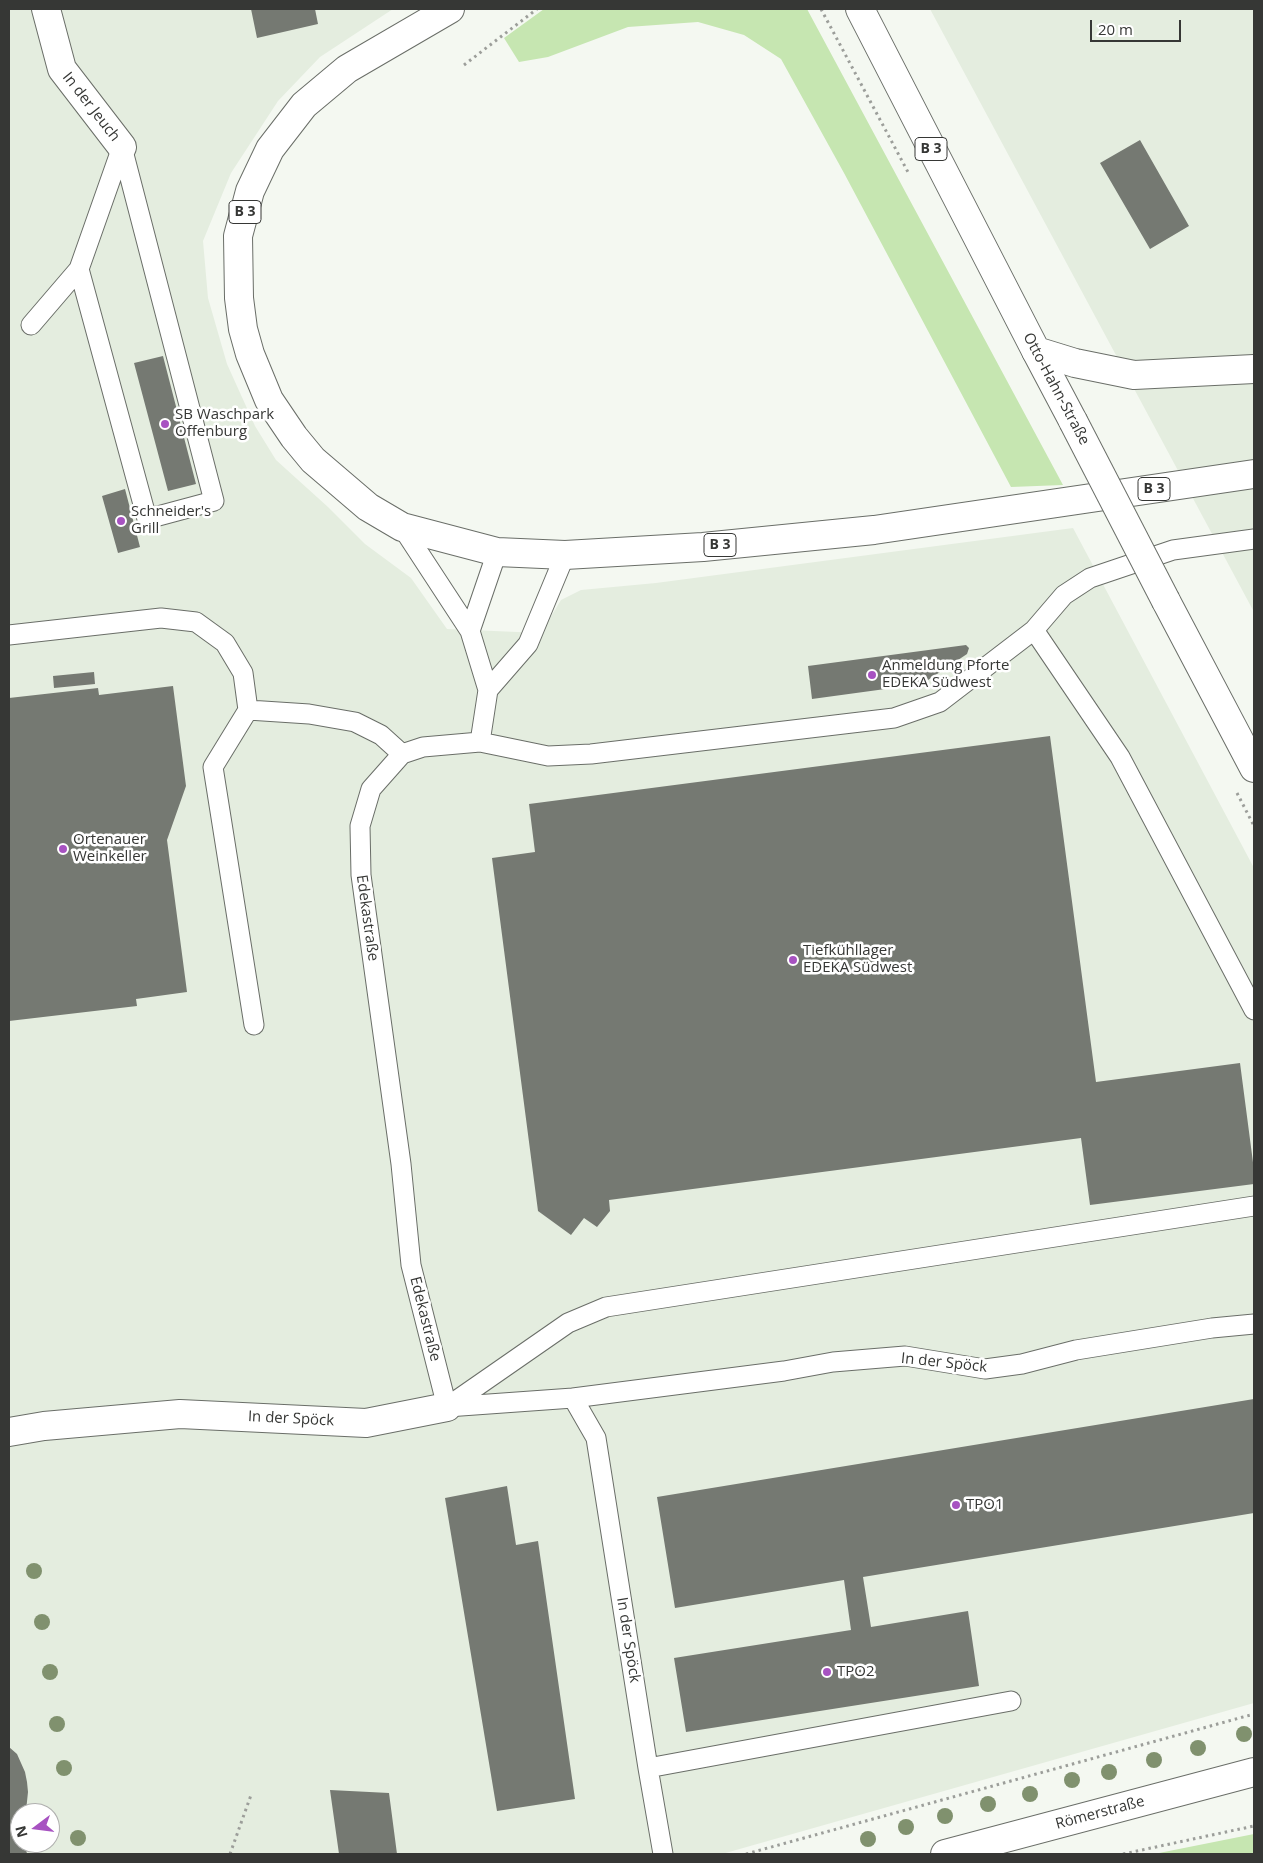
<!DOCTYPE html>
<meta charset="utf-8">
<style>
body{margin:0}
#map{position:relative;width:1263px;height:1863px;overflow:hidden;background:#f4f8f1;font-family:"Open Sans",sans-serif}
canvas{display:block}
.frame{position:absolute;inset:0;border:10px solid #363735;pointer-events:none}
.north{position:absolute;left:10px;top:1803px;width:50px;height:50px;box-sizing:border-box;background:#fff;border:1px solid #afafae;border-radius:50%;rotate:255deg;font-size:14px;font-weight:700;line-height:20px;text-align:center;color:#363735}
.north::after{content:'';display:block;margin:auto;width:18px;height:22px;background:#a752c1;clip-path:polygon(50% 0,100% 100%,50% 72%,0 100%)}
.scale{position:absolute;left:1090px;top:20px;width:91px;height:22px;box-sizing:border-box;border:2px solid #363735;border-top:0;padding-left:6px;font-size:15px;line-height:18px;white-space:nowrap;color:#363735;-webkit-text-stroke:4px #fff;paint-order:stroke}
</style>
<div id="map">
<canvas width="1263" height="1863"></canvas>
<div class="frame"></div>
<div class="north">N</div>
<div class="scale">20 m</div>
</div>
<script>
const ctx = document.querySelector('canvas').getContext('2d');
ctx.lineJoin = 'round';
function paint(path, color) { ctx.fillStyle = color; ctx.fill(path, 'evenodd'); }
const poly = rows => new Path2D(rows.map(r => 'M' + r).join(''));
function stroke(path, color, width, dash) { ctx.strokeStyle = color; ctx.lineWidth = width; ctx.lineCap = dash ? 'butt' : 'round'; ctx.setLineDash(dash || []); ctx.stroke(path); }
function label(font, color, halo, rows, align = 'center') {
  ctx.font = font + ' "Open Sans",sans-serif'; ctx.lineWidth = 5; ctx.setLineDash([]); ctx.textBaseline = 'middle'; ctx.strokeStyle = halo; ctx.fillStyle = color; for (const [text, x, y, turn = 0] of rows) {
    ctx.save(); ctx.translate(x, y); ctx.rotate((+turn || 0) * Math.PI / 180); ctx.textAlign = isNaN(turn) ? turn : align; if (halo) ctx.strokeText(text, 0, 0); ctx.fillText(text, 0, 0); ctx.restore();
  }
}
paint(poly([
 [9,9,393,9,320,57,278,101,231,173,203,241,208,298,227,364,255,426,276,460,328,507,365,544,411,578,447,629,541,633,561,600,581,590,656,583,1073,528,1254,868,1254,1703,722,1854,9,1854],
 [20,1813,50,1813,50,1843,20,1843],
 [930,9,1254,9,1254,612]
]), '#e4eddf');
paint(poly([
 [544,9,807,9,1063,485,1011,487,844,173,781,59,744,35,698,22,628,27,548,57,519,62,504,38],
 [1254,1834,1254,1854,1154,1854]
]), '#c6e6b1');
paint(poly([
 [251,9,315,9,318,24,257,38],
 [1140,140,1189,226,1150,249,1100,163],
 [163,356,196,484,168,491,134,363],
 [125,489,140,547,118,553,102,496],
 [966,645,969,648,967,654,922,684,812,699,808,666],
 [94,672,95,684,54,688,53,676],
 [173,686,186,786,167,840,187,992,136,999,137,1006,9,1021,9,698,98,688,99,695],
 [1050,736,1096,1082,1240,1063,1254,1170,1254,1184,1090,1205,1081,1138,609,1200,610,1211,597,1227,584,1218,571,1235,538,1211,492,858,535,852,529,804],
 [1254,1399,1254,1513,863,1577,871,1627,968,1611,979,1686,686,1732,674,1658,851,1630,844,1580,675,1608,657,1497],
 [507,1486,516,1545,538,1541,575,1799,497,1811,445,1498],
 [9,1747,17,1754,25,1772,27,1782,28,1792,26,1811,25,1813,20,1813,20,1843,25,1843,27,1854,9,1854],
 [330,1790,389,1793,397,1854,339,1854]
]), '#757972');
const service = poly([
 [122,147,214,501,147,519,79,269,122,147],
 [31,325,79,269],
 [402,527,470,631,488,690,480,742],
 [1034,630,1120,757,1254,1010],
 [470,631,497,552],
 [9,635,161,618,196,622,225,643,243,673,248,710],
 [488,690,528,644,565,555],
 [254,1025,213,767,248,710,309,714,355,722,381,735,402,754],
 [573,1398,784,1371,833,1362,905,1356,985,1369,1022,1364,1076,1350,1212,1328,1254,1324],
 [447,1407,411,1265,401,1164,361,875,360,826,371,789,402,754,423,747,480,742,548,756,591,754,894,718,940,702,1034,630,1064,595,1090,578,1173,550,1254,539],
 [447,1407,568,1323,606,1307,1254,1206],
 [447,1407,573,1398,596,1438,648,1768,663,1854],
 [648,1768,1011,1701]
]);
const minor = poly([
 [46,9,62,69,122,147],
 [9,1432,44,1426,180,1414,366,1423,447,1407]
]);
const tertiary = poly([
 [1036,351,1073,421],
 [1166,601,1254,768],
 [945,1854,1254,1772]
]);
const primary = poly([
 [450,9,347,69,304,105,270,149,250,191,238,236,239,298,243,329,250,354,269,400,294,437,313,460,368,507,402,527,497,552,565,555,703,547,874,530,1254,474],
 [860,9,1036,351,1075,363,1134,375,1254,369]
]);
stroke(service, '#6a6e68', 21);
stroke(minor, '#6a6e68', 30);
stroke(tertiary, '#6a6e68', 30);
stroke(primary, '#6a6e68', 30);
stroke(poly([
 [821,9,909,174],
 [464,65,537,9],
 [1237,793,1254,826],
 [230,1854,251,1795],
 [746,1854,1254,1714],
 [1123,1854,1254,1826]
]), '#9c9e9a', 3, [2.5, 4]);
stroke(service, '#fff', 19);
stroke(minor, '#fff', 28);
stroke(tertiary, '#fff', 28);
stroke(primary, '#fff', 28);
const tertiaryBridge = poly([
 [1073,421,1166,601]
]);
stroke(tertiaryBridge, '#6a6e68', 30, []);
stroke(tertiaryBridge, '#fff', 28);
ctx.fillStyle = '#80916e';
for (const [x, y] of [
 [34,1571],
 [42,1622],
 [50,1672],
 [57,1724],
 [1244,1734],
 [1198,1748],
 [1154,1760],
 [64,1768],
 [1109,1772],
 [1072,1780],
 [1030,1794],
 [988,1804],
 [945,1816],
 [906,1827],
 [78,1838],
 [868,1839]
]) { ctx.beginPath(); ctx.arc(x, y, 8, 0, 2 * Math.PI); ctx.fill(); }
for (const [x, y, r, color] of [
 [165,424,5,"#a752c1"],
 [121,521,5,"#a752c1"],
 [872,675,5,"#a752c1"],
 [63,849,5,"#a752c1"],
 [793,960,5,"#a752c1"],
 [956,1505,5,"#a752c1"],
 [827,1672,5,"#a752c1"]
]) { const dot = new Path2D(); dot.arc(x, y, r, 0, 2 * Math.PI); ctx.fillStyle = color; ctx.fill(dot); stroke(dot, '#fff', 2); }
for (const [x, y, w] of [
 [931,149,32],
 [245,212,32],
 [1154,489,32],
 [720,545,32]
]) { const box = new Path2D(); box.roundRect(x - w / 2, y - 11.5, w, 23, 4); ctx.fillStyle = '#fff'; ctx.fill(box); stroke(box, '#363735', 1); }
label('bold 14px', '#363735', null, [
 ["B 3",931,149],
 ["B 3",245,212],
 ["B 3",1154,489],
 ["B 3",720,545]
]);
label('15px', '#363735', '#fff', [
 ["In der Jeuch",91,107,52],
 ["Otto-Hahn-Straße",1056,389,62],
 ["Edekastraße",367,918,82],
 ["Edekastraße",425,1319,76],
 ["In der Spöck",944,1363,6],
 ["In der Spöck",291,1419,3],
 ["In der Spöck",628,1640,81],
 ["Römerstraße",1100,1813,-15]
]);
label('15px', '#363735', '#fff', [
 ["SB Waschpark",175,415],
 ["Offenburg",175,432],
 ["Schneider's",131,512],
 ["Grill",131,529],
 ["Anmeldung Pforte",882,666],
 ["EDEKA Südwest",882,683],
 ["Ortenauer",73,840],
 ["Weinkeller",73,857],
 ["Tiefkühllager",803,951],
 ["EDEKA Südwest",803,968],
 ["TPO1",966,1505],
 ["TPO2",837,1672]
], 'left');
</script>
